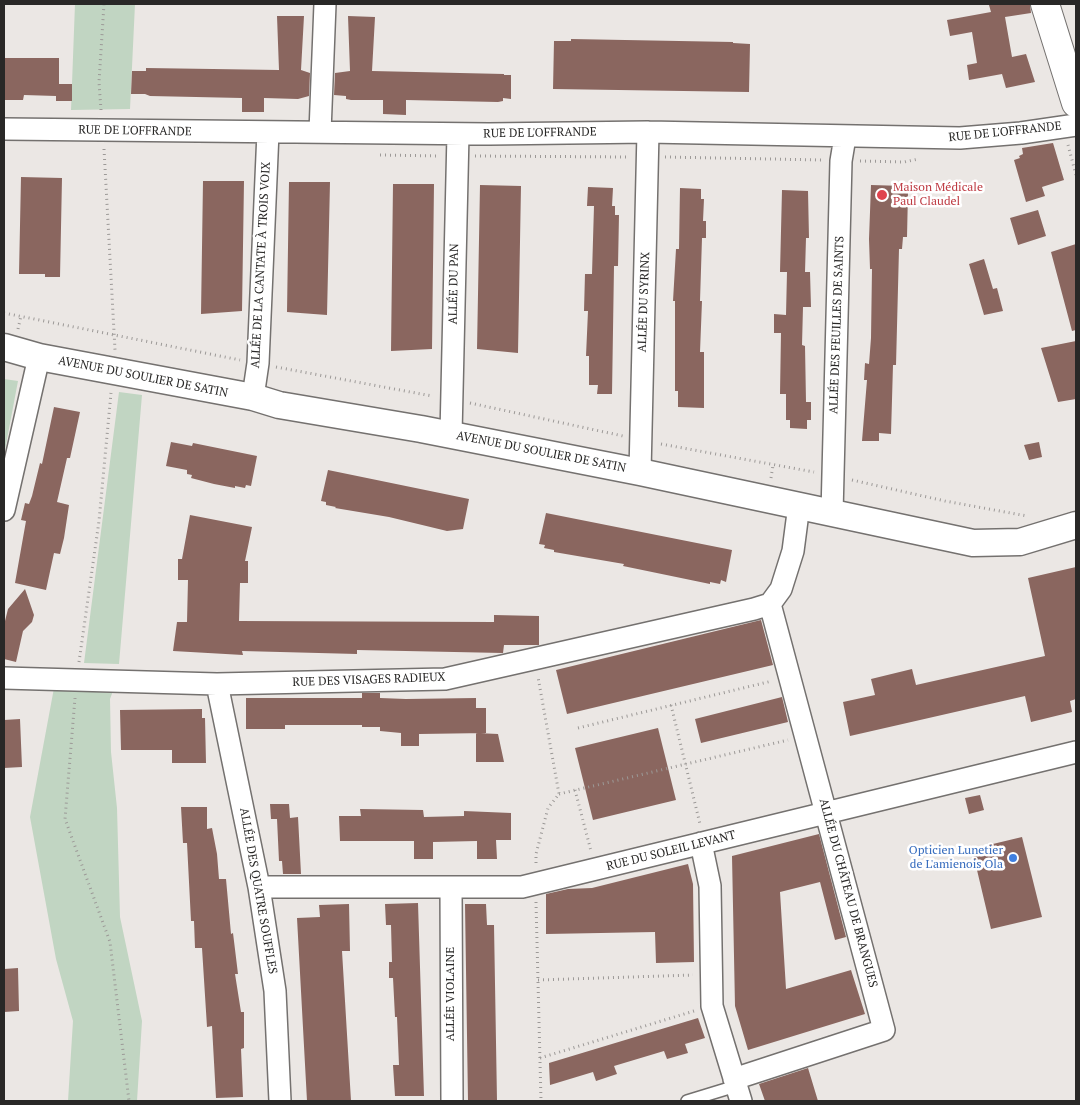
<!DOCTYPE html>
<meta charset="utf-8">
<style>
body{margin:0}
#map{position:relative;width:1080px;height:1105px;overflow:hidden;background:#ebe7e4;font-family:"PT Serif",serif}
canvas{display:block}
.frame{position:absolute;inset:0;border:5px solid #292827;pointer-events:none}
</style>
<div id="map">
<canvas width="1080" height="1105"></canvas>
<div class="frame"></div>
</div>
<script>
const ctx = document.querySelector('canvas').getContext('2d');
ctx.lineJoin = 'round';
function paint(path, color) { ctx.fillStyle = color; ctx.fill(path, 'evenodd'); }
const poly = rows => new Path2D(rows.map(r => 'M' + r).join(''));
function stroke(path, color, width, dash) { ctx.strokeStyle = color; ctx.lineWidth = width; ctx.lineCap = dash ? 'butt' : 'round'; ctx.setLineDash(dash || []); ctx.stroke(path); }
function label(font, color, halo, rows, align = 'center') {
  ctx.font = font + ' "PT Serif",serif'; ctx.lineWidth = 5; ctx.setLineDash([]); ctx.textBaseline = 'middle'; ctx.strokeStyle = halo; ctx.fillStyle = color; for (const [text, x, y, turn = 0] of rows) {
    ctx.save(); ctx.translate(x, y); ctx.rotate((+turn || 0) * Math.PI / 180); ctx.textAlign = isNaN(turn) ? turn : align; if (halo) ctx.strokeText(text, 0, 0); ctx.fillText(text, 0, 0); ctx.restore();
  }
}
paint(poly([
 [75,4,135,4,130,109,71,110],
 [4,379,18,381,4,455],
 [119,392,142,395,119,664,84,663],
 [54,688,114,688,110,699,111,752,117,808,120,917,142,1021,137,1101,68,1101,73,1021,56,959,30,817]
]), '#c1d5c2');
paint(poly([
 [998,4,1030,4,1031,13,1005,17,1012,57,1026,54,1035,82,1006,88,1002,74,969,80,967,65,977,63,972,32,950,36,947,20,991,12,989,5],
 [277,16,304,16,301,70,310,73,309,96,298,99,264,98,264,112,242,112,242,98,150,96,145,94,131,94,132,71,146,71,146,68,279,70],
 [348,16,375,17,372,71,504,74,504,75,511,75,511,99,503,98,503,101,498,102,406,100,406,115,383,114,383,100,351,100,346,99,346,96,334,95,335,73,350,71],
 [571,39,733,42,733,43,750,44,749,92,553,89,554,41,571,41],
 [4,58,59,58,59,84,72,84,72,101,56,101,56,96,24,95,23,100,4,100],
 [1053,143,1064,180,1042,187,1045,196,1026,202,1014,160,1020,158,1019,156,1023,154,1022,148],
 [21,177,62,178,60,277,45,277,45,274,19,274],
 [203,181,244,181,242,311,201,314],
 [289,182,330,182,327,315,287,312],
 [393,184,434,184,432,349,391,351],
 [480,185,521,186,518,353,477,349],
 [871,185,904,186,903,192,908,192,907,237,903,237,902,249,899,249,896,365,893,365,891,434,879,433,879,441,862,441,867,380,864,380,865,363,869,364,871,338,872,269,870,269,869,239],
 [588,187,613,188,612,206,615,206,615,215,619,215,618,266,614,266,612,394,597,394,598,385,589,385,589,356,586,356,588,311,584,311,585,274,592,274,594,206,587,206],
 [680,188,701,189,701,199,704,199,703,221,706,221,706,238,702,238,700,301,702,301,700,352,704,352,704,408,678,407,678,391,675,391,675,301,673,301,676,249,679,249],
 [782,190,808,191,809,238,806,238,805,272,810,272,811,307,803,307,802,345,805,346,806,402,811,402,811,420,807,420,807,429,790,428,790,420,786,420,786,394,780,394,781,333,774,333,774,314,786,315,787,272,780,272],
 [1038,210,1046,236,1018,245,1010,218],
 [1076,244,1076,330,1072,331,1051,252],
 [984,259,993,289,997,288,1003,311,984,315,969,264],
 [1076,341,1076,399,1058,402,1041,348],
 [54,407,80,412,70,458,67,458,57,502,69,505,64,538,60,554,54,553,46,590,15,583,26,521,21,520,25,503,29,504,32,496,40,463,42,464],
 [171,442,192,446,193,443,257,456,251,486,246,485,245,488,235,486,235,488,214,484,191,478,192,475,187,474,187,470,166,466],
 [1039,442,1042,457,1029,460,1024,445],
 [328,470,469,499,463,529,447,531,389,517,335,508,336,507,326,505,326,502,321,501],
 [546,513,732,550,726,582,721,580,720,584,710,582,710,584,623,566,624,564,554,552,554,550,544,548,545,545,539,544],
 [190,515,252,527,245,561,248,561,248,583,240,583,239,621,494,622,494,615,539,616,539,645,504,645,503,653,357,650,357,654,242,651,243,655,173,651,177,622,187,622,188,580,178,580,178,559,182,559],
 [1076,567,1076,699,1070,701,1072,712,1031,722,1025,696,850,736,843,702,875,695,871,679,912,669,916,685,1045,656,1028,578],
 [25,589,34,615,32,622,23,631,16,662,4,659,4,625,8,609],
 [761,620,773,665,567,714,556,670],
 [362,693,380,693,380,698,406,699,476,698,476,708,486,708,486,733,419,734,419,746,401,746,401,733,380,731,380,727,362,727,362,725,285,725,285,729,246,729,246,698,362,698],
 [782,697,788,722,701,743,695,719],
 [202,709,202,718,205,718,206,763,172,763,172,750,121,750,120,710],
 [20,719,22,767,4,768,4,720],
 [658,728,676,800,593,820,575,748],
 [476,733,498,734,504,762,476,762],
 [980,795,984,810,969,814,965,798],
 [270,804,289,804,290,818,298,817,301,874,283,874,282,861,279,861,277,819,271,819],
 [181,807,207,807,207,829,212,828,217,854,219,879,226,879,231,934,233,933,238,974,235,974,241,1012,244,1012,244,1048,241,1049,243,1097,216,1098,212,1026,207,1027,202,948,195,948,194,921,191,921,187,843,183,843],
 [360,809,423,810,424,817,464,816,464,811,511,813,511,840,496,840,497,859,477,859,477,841,433,842,433,859,414,859,414,841,340,841,339,816,361,816],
 [819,834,846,937,835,940,820,882,780,892,786,989,851,970,865,1014,748,1050,735,1006,732,856],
 [1022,837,1042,917,991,929,972,849],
 [688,864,693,884,694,962,656,963,655,932,546,934,546,894,568,889,592,888],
 [418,903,424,1096,395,1096,393,1065,399,1065,397,1017,395,1017,393,978,389,978,389,962,392,962,391,925,386,925,385,904],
 [349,904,350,951,342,951,351,1101,307,1101,297,918,320,917,319,905],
 [465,904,486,904,487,925,494,925,497,1101,468,1101],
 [18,968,19,1011,4,1012,4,969],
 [698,1018,705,1038,685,1044,688,1053,667,1059,664,1051,614,1066,617,1074,596,1081,593,1072,550,1085,549,1063],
 [808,1068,818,1101,765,1101,759,1084]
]), '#8a665f');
const service = poly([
 [687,1101,736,1086]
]);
const minor = poly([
 [4,129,489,134,648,132,960,138,1021,133,1076,125],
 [320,132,325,4],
 [253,397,258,363,268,132],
 [451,434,458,134],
 [640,472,648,132],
 [4,510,39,357],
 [832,513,841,161,845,137],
 [4,678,217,684,445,679,754,609,770,604,781,589,793,551,799,505],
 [217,684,259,887,275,991,280,1101],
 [701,843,710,886,712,1006,741,1101],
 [259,887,522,887,1076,752],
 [451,887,452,1101],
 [734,1079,884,1030,770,604]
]);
const tertiary = poly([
 [4,347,39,357,253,397,279,405,421,429,640,472,973,543,1020,542,1076,525]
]);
const primary = poly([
 [1045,4,1076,103]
]);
stroke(service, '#74716f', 14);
stroke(minor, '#74716f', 24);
stroke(tertiary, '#74716f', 29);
stroke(primary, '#74716f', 30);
stroke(poly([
 [101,110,99,82,104,4],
 [1068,145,1076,175],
 [104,149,115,350],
 [380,155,439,156],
 [475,156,629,157],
 [665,157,822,160],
 [860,161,904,162,919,159],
 [4,313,240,360],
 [18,329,21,316],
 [276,367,432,396],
 [470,403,623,436],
 [661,444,814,472],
 [771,478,773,465],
 [852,480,945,501,1027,516],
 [79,662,99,521,111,393],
 [75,698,65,819,110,942,129,1101],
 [671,705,700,824],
 [578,728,772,681],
 [575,790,591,851],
 [559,794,788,740],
 [536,863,536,854,548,808,559,794,538,677],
 [536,902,541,1101],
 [538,980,693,975],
 [540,1058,694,1011]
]), '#9c9997', 3, [1, 4]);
stroke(service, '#fff', 11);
stroke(minor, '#fff', 21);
stroke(tertiary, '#fff', 26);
stroke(primary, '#fff', 28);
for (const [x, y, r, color] of [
 [882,195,6,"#e0444e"],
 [1013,858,5,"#3f7fe0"]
]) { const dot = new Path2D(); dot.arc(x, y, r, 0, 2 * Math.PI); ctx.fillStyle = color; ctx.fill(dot); stroke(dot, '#fff', 2); }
label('12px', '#292827', '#fff', [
 ["RUE DE L'OFFRANDE",135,131,1],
 ["RUE DE L'OFFRANDE",1005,132,-6],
 ["RUE DE L'OFFRANDE",540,133,-1],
 ["ALLÉE DE LA CANTATE À TROIS VOIX",261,265,-87],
 ["ALLÉE DU PAN",454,284,-89],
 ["ALLÉE DU SYRINX",644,302,-88],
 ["ALLÉE DES FEUILLES DE SAINTS",837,325,-88],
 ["AVENUE DU SOULIER DE SATIN",143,377,11],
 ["AVENUE DU SOULIER DE SATIN",541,452,11],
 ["RUE DES VISAGES RADIEUX",369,680,-2],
 ["RUE DU SOLEIL LEVANT",671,851,-14],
 ["ALLÉE DES QUATRE SOUFFLES",258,891,80],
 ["ALLÉE DU CHÂTEAU DE BRANGUES",848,893,75],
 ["ALLÉE VIOLAINE",451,994,-90]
]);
label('12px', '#be3a42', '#fff', [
 ["Maison Médicale",893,188],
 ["Paul Claudel",893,202]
], 'left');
label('12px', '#366cbe', '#fff', [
 ["Opticien Lunetier",1003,851],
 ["de L'amienois Ola",1003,865]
], 'right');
</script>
